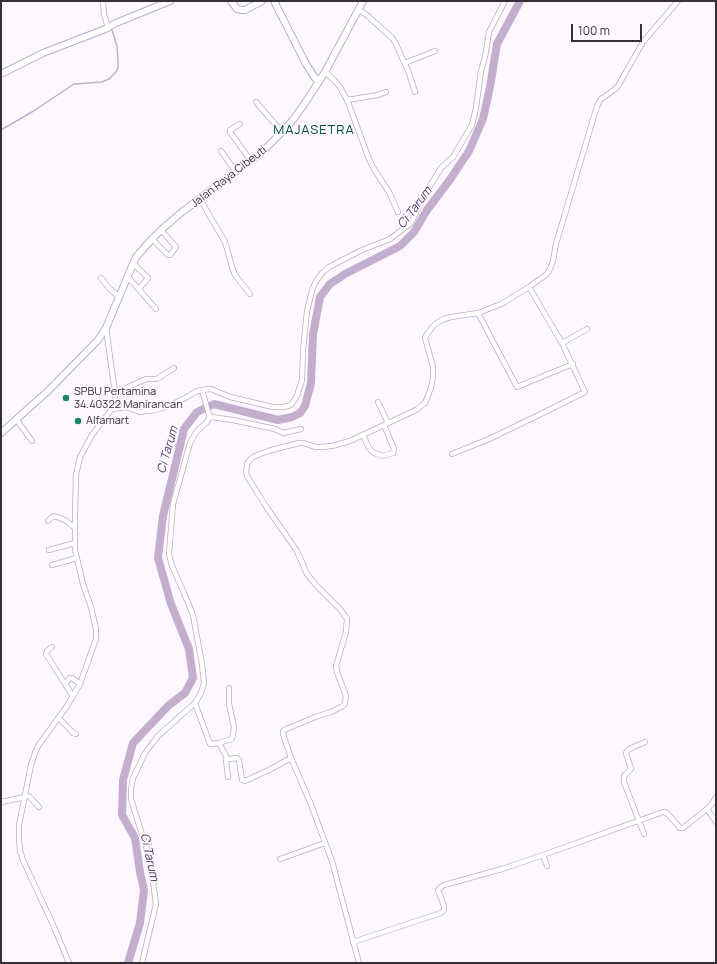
<!DOCTYPE html>
<style>
body{margin:0}
#map{position:relative;width:717px;height:964px;overflow:hidden;background:#fdf8ff;font-family:Manrope,sans-serif}
canvas{display:block}
.frame{position:absolute;inset:0;border:2px solid #343036;pointer-events:none}
.scale{position:absolute;left:571px;top:24px;width:71px;height:18px;box-sizing:border-box;border:2px solid #343036;border-top:0;padding-left:5px;font-size:12px;line-height:14px;white-space:nowrap;color:#343036;-webkit-text-stroke:3px #fdf8ff;paint-order:stroke}
</style>
<div id="map">
<canvas width="717" height="964"></canvas>
<div class="frame"></div>
<div class="scale">100 m</div>
</div>
<script>
const ctx = document.querySelector('canvas').getContext('2d');
ctx.lineJoin = 'round';
const poly = rows => new Path2D(rows.map(r => 'M' + r).join(''));
function stroke(path, color, width, dash) { ctx.strokeStyle = color; ctx.lineWidth = width; ctx.lineCap = dash ? 'butt' : 'round'; ctx.setLineDash(dash || []); ctx.stroke(path); }
function label(font, color, halo, rows, align = 'center') {
  ctx.font = font + ' Manrope,sans-serif'; ctx.lineWidth = 3; ctx.setLineDash([]); ctx.textBaseline = 'middle'; ctx.strokeStyle = halo; ctx.fillStyle = color; for (const [text, x, y, turn = 0] of rows) {
    ctx.save(); ctx.translate(x, y); ctx.rotate((+turn || 0) * Math.PI / 180); ctx.textAlign = isNaN(turn) ? turn : align; if (halo) ctx.strokeText(text, 0, 0); ctx.fillText(text, 0, 0); ctx.restore();
  }
}
stroke(poly([
 [1,130,32,112,74,84,102,82,109,79,116,72,118,67,118,61,117,46,111,27]
]), '#c4aece', 1.5);
stroke(poly([
 [128,963,140,923,144,890,140,872,135,838,122,815,123,780,133,743,169,705,185,693,193,678,189,649,171,604,158,558,163,516,184,429,197,412,214,404,278,420,292,417,300,413,305,406,311,383,313,334,320,297,330,284,345,274,400,246,414,232,427,210,449,181,469,151,483,119,490,87,497,44,520,1]
]), '#c4aece', 8);
const street = poly([
 [103,1,104,14,108,28],
 [358,9,368,16,392,38,395,42,409,73,415,92],
 [405,63,435,51],
 [325,72,333,79,340,87,348,102,369,159,374,169,389,192,398,212],
 [347,100,378,95,386,92],
 [256,102,282,132],
 [240,124,230,130,230,132,251,161],
 [221,151,236,172],
 [200,199,225,242,231,263,232,267,235,275,250,294],
 [152,239,168,255,170,255,176,247,161,230],
 [133,263,148,278,139,289],
 [128,277,156,309],
 [101,278,109,288,119,297],
 [478,313,517,387,573,364],
 [562,343,587,329],
 [115,393,146,379,157,379,174,368],
 [378,402,388,423],
 [112,409,126,407,140,412,155,410,171,405,187,397,197,391,202,390],
 [16,419,32,441],
 [301,429,283,433,275,429,233,420,211,417,209,415,202,390,211,389,230,397,273,407,283,407,291,405,297,396,302,380,303,350,307,311,312,291,315,283,322,273,329,267,360,251,390,239,411,223,425,194,441,168,453,157,472,125,476,108,481,71,485,57,489,32,505,1],
 [363,435,369,448,374,453,383,456,393,453,394,449,384,425],
 [452,454,489,439,545,412,585,392,562,343,529,287],
 [48,521,52,517,54,516,65,520,75,528],
 [49,550,75,543],
 [52,565,77,558],
 [52,647,47,651,46,654,65,684],
 [229,688,229,704,234,727,233,734,232,739,219,743,227,758,229,759,237,758,239,760,242,780,245,781,269,770,291,758],
 [73,696,65,684,70,678,72,678,80,684],
 [195,703,210,744,219,743],
 [59,718,73,733,76,734],
 [227,758,226,761,228,777],
 [25,795,30,797,39,807],
 [1,802,25,797],
 [707,809,716,822],
 [644,834,624,782,624,776,631,769,626,753,627,751,629,749,645,742],
 [543,855,547,866],
 [280,859,325,843],
 [353,942,441,913,444,910,444,906,438,890,441,887,444,885,502,869,543,855,663,812,667,813,680,828,683,828,707,809,712,804,716,797],
 [69,963,54,927,23,860,20,851,19,840,19,825,31,765,35,753,38,746,67,706,80,684,96,639,96,629,91,607,83,584,75,550,75,513,76,475,80,457,92,435,112,409,115,402,115,393,106,328],
 [142,963,156,904,150,859,134,809,131,799,131,789,133,778,145,753,158,736,195,703,201,693,204,683,202,664,193,615,184,593,172,566,169,554,173,504,190,443,197,431,207,422,210,416],
 [359,963,332,861,310,802,291,758,283,734,283,731,286,729,318,716,331,712,343,706,345,704,346,696,337,672,336,666,346,632,347,619,345,616,340,609,316,585,307,574,297,551,265,505,247,476,246,472,247,464,249,461,253,457,268,451,299,443,304,443,315,447,321,447,332,446,350,441,384,425,416,410,425,403,431,388,433,377,433,367,425,338,427,334,435,324,444,319,451,317,478,313,501,304,529,287,547,274,550,269,553,261,556,244,597,106,601,99,614,90,618,86,643,42,678,1]
]);
const secondary = poly([
 [231,1,237,9,241,10,245,10,262,1],
 [274,1,306,64,315,78,319,81],
 [1,74,43,53,108,28,108,27,116,23,170,1],
 [1,433,48,391,98,340,106,328,119,297,136,257,152,239,161,230,182,212,263,151,282,132,292,121,305,103,325,72,363,1]
]);
stroke(street, '#b9aebe', 6);
stroke(secondary, '#b9aebe', 8);
stroke(street, '#fff', 4.5);
stroke(secondary, '#fff', 6);
for (const [x, y, r, color] of [
 [66,398,4,"#1c8764"],
 [78,421,4,"#1c8764"]
]) { const dot = new Path2D(); dot.arc(x, y, r, 0, 2 * Math.PI); ctx.fillStyle = color; ctx.fill(dot); stroke(dot, '#fdf8ff', 1.5); }
label('11px', '#343036', '#fdf8ff', [
 ["Jalan Raya Cibeuti",229,177,-38]
]);
label('11px', '#343036', '#fdf8ff', [
 ["SPBU Pertamina",74,392],
 ["34.40322 Manirancan",74,405],
 ["Alfamart",86,421]
], 'left');
label('italic 12px', '#553662', '#fdf8ff', [
 ["Ci Tarum",415,208,-53],
 ["Ci Tarum",168,450,-74],
 ["Ci Tarum",149,857,78]
]);
ctx.letterSpacing = '1px';
label('13px', '#004f37', '#fdf8ff', [
 ["MAJASETRA",314,130]
]);
ctx.letterSpacing = '0px';
</script>
